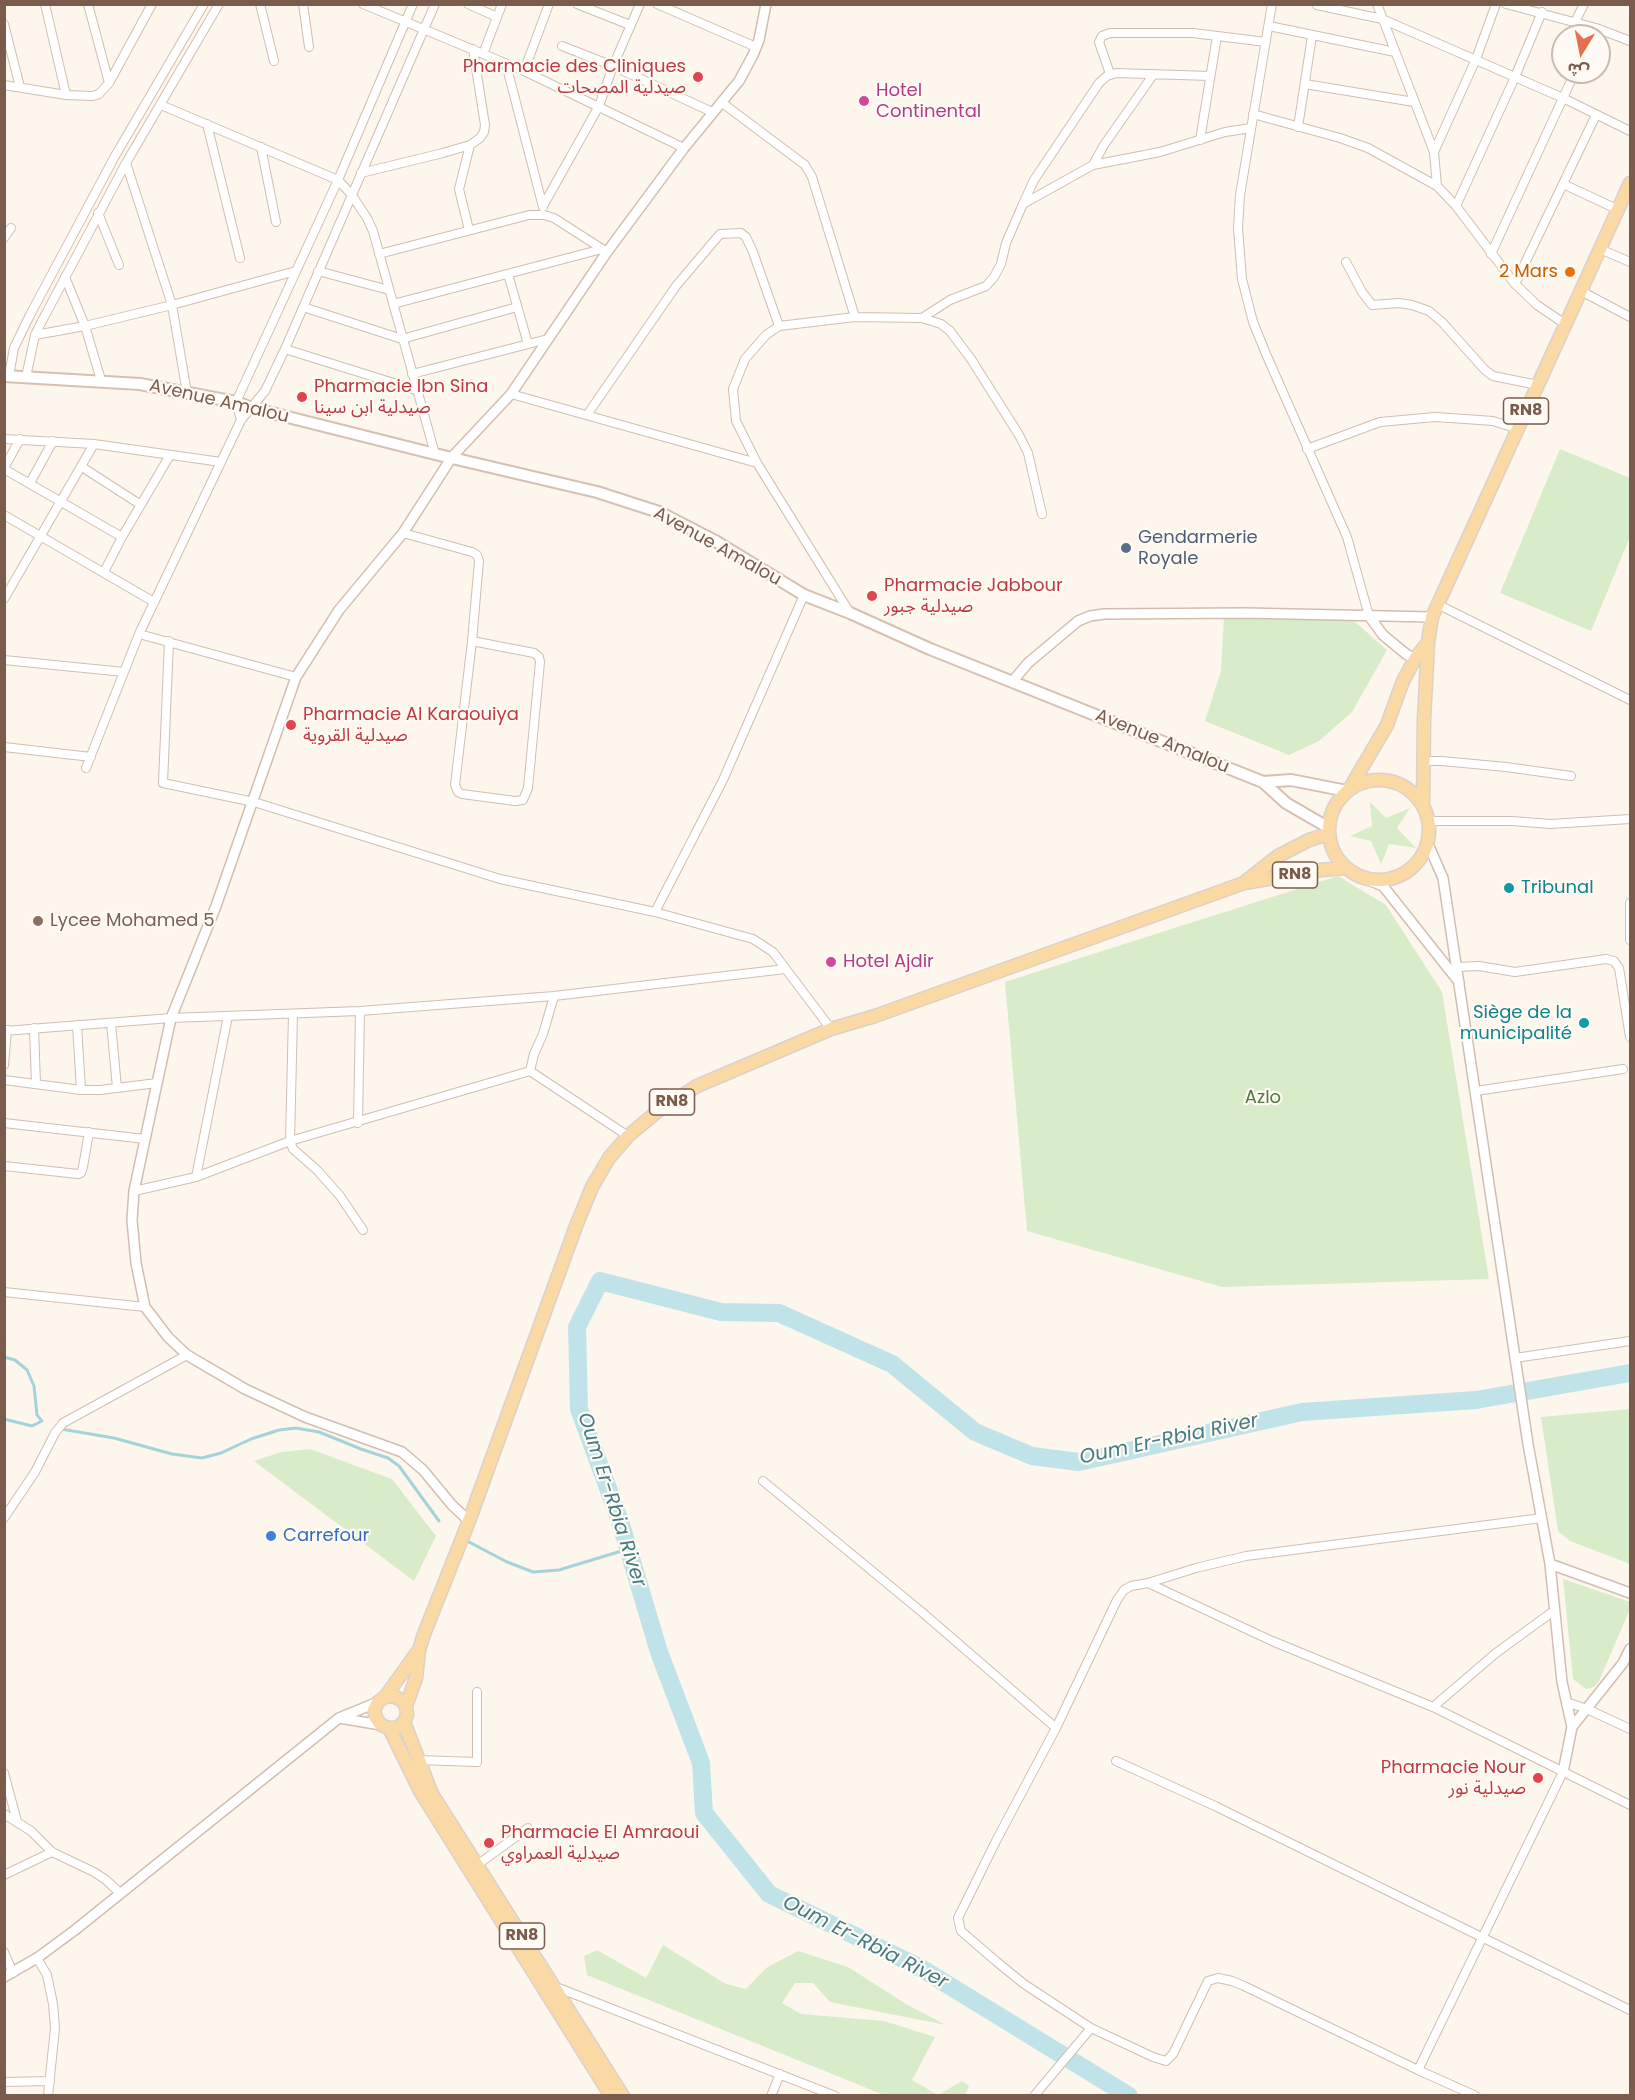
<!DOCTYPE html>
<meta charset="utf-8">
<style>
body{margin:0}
#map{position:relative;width:1635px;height:2100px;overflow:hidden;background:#fdf6ec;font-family:Poppins,"Noto Sans Arabic",sans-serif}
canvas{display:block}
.frame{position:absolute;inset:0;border:6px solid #7a5c4d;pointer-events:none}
.north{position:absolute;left:1551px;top:24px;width:60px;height:60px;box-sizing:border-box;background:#fffaf3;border:2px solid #cabbb1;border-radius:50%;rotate:190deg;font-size:16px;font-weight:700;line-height:24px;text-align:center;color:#7a5c4d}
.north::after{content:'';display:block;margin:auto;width:21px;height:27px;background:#e76f51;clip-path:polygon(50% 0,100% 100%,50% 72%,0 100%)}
</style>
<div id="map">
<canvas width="1635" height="2100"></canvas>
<div class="frame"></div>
<div class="north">ش</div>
</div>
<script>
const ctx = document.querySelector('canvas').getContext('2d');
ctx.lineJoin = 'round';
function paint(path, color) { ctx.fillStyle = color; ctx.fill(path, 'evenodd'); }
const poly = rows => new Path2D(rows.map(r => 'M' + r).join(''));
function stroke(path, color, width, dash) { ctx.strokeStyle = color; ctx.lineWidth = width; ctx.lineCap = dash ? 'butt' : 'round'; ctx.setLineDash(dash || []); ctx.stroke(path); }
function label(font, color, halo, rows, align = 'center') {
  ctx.font = font + ' Poppins,"Noto Sans Arabic",sans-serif'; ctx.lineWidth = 4.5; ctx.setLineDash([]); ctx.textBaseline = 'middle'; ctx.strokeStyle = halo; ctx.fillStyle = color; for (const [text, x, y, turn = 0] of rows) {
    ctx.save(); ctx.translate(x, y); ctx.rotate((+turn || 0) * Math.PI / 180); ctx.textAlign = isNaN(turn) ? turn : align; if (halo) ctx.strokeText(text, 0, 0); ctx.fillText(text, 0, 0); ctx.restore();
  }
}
paint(poly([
 [1560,449,1630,478,1630,537,1591,631,1500,593],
 [1224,616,1354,621,1387,650,1352,712,1319,741,1289,755,1205,721,1221,671],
 [1370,802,1386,818,1410,808,1397,828,1416,848,1389,844,1381,864,1371,841,1350,836,1372,826],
 [1338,876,1386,905,1442,992,1489,1279,1222,1287,1027,1231,1005,982],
 [1630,1409,1630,1564,1570,1541,1558,1531,1541,1417],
 [310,1449,392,1479,436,1536,414,1581,254,1461,281,1452],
 [1563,1579,1630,1602,1630,1609,1599,1681,1594,1687,1586,1689,1573,1679],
 [663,1945,726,1984,746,1989,766,1968,798,1951,848,1967,906,2004,946,2025,830,2002,813,1983,795,1983,782,2003,801,2014,884,2021,935,2037,912,2080,938,2095,962,2081,969,2086,965,2095,884,2095,587,1975,584,1956,597,1950,646,1978]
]), '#d8ecc9');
stroke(poly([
 [4,1357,15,1360,27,1370,34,1386,37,1415,42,1421,32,1426,4,1419],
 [61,1429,114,1438,172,1454,202,1458,221,1453,251,1439,279,1430,296,1428,319,1432,361,1449,388,1458,399,1466,439,1521],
 [469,1542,507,1562,533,1572,559,1570,628,1549]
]), '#a5d3da', 3);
stroke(poly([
 [1129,2096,919,1967,769,1894,704,1813,701,1763,659,1652,620,1521,579,1409,577,1327,600,1281,721,1312,779,1313,892,1364,975,1432,1032,1456,1079,1462,1302,1412,1476,1400,1630,1373]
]), '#bfe3e8', 18);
const minor = poly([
 [45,4,66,95],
 [88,4,109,83],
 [260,4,274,61],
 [303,4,309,47],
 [363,4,524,71,684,148],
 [468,4,497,17],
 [577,4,630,25],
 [657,4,756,47],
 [1272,4,1240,195,1238,228,1242,279,1253,322,1266,354,1347,537,1369,616],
 [1377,4,1434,152,1437,186],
 [1506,4,1596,28,1630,41],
 [1317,5,1382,19,1563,98,1630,131],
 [1575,22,1584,4],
 [4,24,20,87],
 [1269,26,1395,52],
 [562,46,613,66,712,112],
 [483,54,502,4],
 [506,64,543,207],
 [524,71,549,4],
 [1110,74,1099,42,1102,36,1110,33,1193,33,1266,42],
 [1210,76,1116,73,1107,76,1099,83,1034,180,1023,204,1093,165,1160,152,1225,132,1251,128],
 [1305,84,1414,102],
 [4,85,66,95,93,96,99,94,109,83,152,4],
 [721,102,805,165,812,177,855,317,779,326,766,335,745,359,733,389,736,421,757,463,850,613],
 [161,105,338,180,351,194,367,218,373,231,435,454],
 [1253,114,1340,138,1368,148,1437,186,1456,206,1515,284,1537,305,1565,324],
 [207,124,240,258],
 [1298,127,1312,36],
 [1200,140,1217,36],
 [261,147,276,222],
 [1434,152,1476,59,1496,4],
 [126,163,172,305,187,393],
 [1093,165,1104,145,1153,75],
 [361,173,443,153,470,145,480,138,484,132,485,125,473,49],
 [1563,184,1619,210],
 [543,206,599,106,613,66,640,4],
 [1456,206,1515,77,1542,12],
 [98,213,119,265],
 [469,230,459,189,470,145],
 [4,238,11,228],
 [1600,249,1630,262],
 [379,254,529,215,544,215,554,218,607,252],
 [1491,254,1575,72],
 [1346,262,1362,292,1372,305,1399,303,1412,305,1429,311,1442,322,1485,370,1493,376,1538,385],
 [318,271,389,290],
 [508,274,528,344],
 [65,277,85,326,101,380],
 [1515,284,1596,115],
 [1581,291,1630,317],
 [393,304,602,249],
 [303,307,402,339,517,307],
 [855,317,922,318,941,324,950,331,971,359,1019,435,1028,453,1042,514],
 [922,318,950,300,986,286,994,277,1001,264,1006,243,1023,204],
 [35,335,85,326,172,305,296,271],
 [285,349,416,390],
 [412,374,548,339],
 [9,376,14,348,30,315,115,156,204,4],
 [26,377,35,335,42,321,126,163,219,4],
 [511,394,757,463],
 [587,415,676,286,720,234,741,233,746,237,753,252,779,326],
 [241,420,236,402,338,180,413,4],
 [4,439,94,444,221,462],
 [1307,449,1380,422,1435,417,1465,419,1493,421,1518,429],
 [82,467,141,505],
 [4,468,20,439],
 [4,469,122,537],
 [30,483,53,441],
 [4,515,154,602],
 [403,533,472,552,477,555,479,561,472,641,455,785,458,792,462,794,515,801,523,800,528,788,540,662,539,657,534,653,472,641],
 [104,572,122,537,170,455],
 [4,599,94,444],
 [1437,604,1630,700],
 [139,634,296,677],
 [169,641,163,783,254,802,500,879,655,912,753,939,773,952,831,1029],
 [4,660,124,672],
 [4,747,91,757],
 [1423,761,1442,761,1506,767,1571,776],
 [86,768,139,634,241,420,265,391,285,349,435,4],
 [1429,821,1512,821,1550,824,1630,819],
 [1630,903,1630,940],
 [655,912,723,780,804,595],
 [1457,967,1479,966,1515,972,1606,959,1614,961,1619,968,1630,1037],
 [554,996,543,1034,534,1054,530,1071,628,1136],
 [293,1014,290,1141,293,1149,317,1170,340,1196,363,1230],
 [111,1023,117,1088],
 [77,1025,81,1090],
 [34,1028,36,1084],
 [4,1031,171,1018,360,1011,554,996,785,969],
 [4,1065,7,1030],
 [4,1080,81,1090,100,1090,157,1083],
 [1476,1091,1623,1069],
 [4,1123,145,1139],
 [358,1123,360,1011],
 [4,1166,78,1174,81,1173,83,1167,89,1132],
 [196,1177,228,1016],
 [134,1191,196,1177,290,1141,530,1071],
 [4,1292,145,1307],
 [1515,1358,1630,1341],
 [763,1481,923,1613,1056,1728],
 [4,1518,35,1472,55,1433,63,1423,187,1355],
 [1148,1583,1196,1568,1246,1556,1542,1518],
 [1566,1702,1587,1709,1630,1729],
 [1433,1707,1496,1653,1555,1610],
 [418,1760,477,1762,477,1692],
 [1116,1761,1215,1806,1630,2010],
 [4,1773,17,1821],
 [4,1814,31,1831,52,1852,94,1872,106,1880,120,1893],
 [477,1865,528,1828],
 [4,1875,52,1852],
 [4,1952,13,1973],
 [37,1958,47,1975,53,2004,55,2028,48,2096],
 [553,1988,556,1987,835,2096],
 [1091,2028,1024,1984,997,1962,961,1931,958,1918,996,1841,1056,1728,1117,1600,1124,1590,1131,1586,1148,1583,1272,1641,1433,1707,1630,1805],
 [1418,2070,1476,2096],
 [4,2082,50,2081],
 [771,2096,780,2074],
 [1034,2096,1091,2028,1153,2057,1166,2061,1173,2054,1208,1981,1218,1978,1232,1981,1244,1986,1418,2070,1563,1772]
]);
const tertiary = poly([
 [1369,616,1383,635,1406,654,1415,659],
 [1012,682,1028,663,1078,621,1090,616,1104,614,1245,613,1432,617],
 [1428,844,1443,878,1528,1444,1550,1564,1562,1682,1572,1727,1563,1772],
 [1366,879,1383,886,1459,982],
 [469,1521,452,1505,423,1470,402,1452,305,1417,245,1389,187,1355,168,1337,145,1307,136,1263,132,1220,134,1191,171,1018,216,906,296,677,339,610,403,533,452,457,511,394,607,252,684,148,739,81,753,55,759,40,766,4],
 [1550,1564,1630,1593],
 [339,1718,381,1725],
 [1572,1727,1623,1663,1630,1649],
 [4,1977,37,1958,75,1930,339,1718,378,1702]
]);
const secondary = poly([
 [4,376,140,384,236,402,252,408,435,454,597,492,659,512,717,542,804,595,850,613,930,649,1263,782,1286,803,1329,828],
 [1263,782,1291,780,1347,791]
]);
const primary = poly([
 '1329 830a50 50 0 1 1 100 0a50 50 0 1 1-100 0Z',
 [1350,788,1387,725,1403,681,1415,659,1428,642],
 [1423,804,1424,719,1428,642,1432,617,1630,183],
 [1245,882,1278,856,1309,840,1329,834],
 [385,1697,418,1651],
 [406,1706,401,1700,393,1696,385,1697,378,1702,374,1710,376,1718,381,1725,389,1728,397,1728,404,1722,407,1715,406,1706,416,1678,419,1650,424,1634,469,1521,576,1226,592,1187,609,1158,628,1136,658,1111,697,1086,831,1029,875,1016,1244,883,1321,870,1346,868],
 [404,1722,432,1794,623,2096],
 [389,1728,420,1791,611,2096]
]);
stroke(minor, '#d1beb0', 10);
stroke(tertiary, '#d1beb0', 12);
stroke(secondary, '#d6c0b0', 14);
stroke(primary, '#dad1cd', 15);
stroke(minor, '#fff', 8);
stroke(tertiary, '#fff', 9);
stroke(secondary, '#fff', 10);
stroke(primary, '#fbd9a5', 12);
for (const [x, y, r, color] of [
 [698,77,6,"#e0444e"],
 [864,101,6,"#d1479c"],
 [1570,272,6,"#e8710a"],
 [302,397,6,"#e0444e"],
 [1126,548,6,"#5c6f8a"],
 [872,596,6,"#e0444e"],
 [291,725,6,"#e0444e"],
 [1509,888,6,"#0f9aa8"],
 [38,921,6,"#8d6e63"],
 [831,962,6,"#d1479c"],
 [1584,1023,6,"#0f9aa8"],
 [271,1536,6,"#3f7fe0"],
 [1538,1778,6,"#e0444e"],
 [489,1843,6,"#e0444e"]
]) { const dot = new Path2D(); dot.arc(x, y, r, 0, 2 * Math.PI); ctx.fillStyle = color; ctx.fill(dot); stroke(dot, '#fffaf3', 2); }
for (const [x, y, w] of [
 [1526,411,45],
 [1295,875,45],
 [672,1102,45],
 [522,1936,45]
]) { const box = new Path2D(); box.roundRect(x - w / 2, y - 13, w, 26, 4.5); ctx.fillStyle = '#fffaf3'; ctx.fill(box); stroke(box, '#7a5c4d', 1.5); }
label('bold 16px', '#7a5c4d', null, [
 ["RN8",1526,411],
 ["RN8",1295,875],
 ["RN8",672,1102],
 ["RN8",522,1936]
]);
label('18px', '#be3a42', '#fffaf3', [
 ["Pharmacie des Cliniques",686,67,"right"],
 ["صيدلية المصحات",686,88,"right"],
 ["Pharmacie Ibn Sina",314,387],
 ["صيدلية ابن سينا",314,408],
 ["Pharmacie Jabbour",884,586],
 ["صيدلية جبور",884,607],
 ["Pharmacie Al Karaouiya",303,715],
 ["صيدلية القروية",303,736],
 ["Pharmacie Nour",1526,1768,"right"],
 ["صيدلية نور",1526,1789,"right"],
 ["Pharmacie El Amraoui",501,1833],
 ["صيدلية العمراوي",501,1854]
], 'left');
label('18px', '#b23c85', '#fffaf3', [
 ["Hotel",876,91],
 ["Continental",876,112],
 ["Hotel Ajdir",843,962]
], 'left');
label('18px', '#c56008', '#fffaf3', [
 ["2 Mars",1558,272]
], 'right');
label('18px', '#7a5c4d', '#fffaf3', [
 ["Avenue Amalou",219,402,13],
 ["Avenue Amalou",717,547,29],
 ["Avenue Amalou",1162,742,22]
]);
label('18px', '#4e5e75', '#fffaf3', [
 ["Gendarmerie",1138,538],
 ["Royale",1138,559]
], 'left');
label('18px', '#0d838f', '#fffaf3', [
 ["Tribunal",1521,888],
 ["Siège de la",1572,1013,"right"],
 ["municipalité",1572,1034,"right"]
], 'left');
label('18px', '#785e54', '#fffaf3', [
 ["Lycee Mohamed 5",50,921]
], 'left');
label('18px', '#537a41', '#fffaf3', [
 ["Azlo",1263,1098]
]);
label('18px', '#366cbe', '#fffaf3', [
 ["Carrefour",283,1536]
], 'left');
label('italic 20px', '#437c86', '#fffaf3', [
 ["Oum Er-Rbia River",1169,1440,-12],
 ["Oum Er-Rbia River",611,1500,72],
 ["Oum Er-Rbia River",865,1943,27]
]);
</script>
